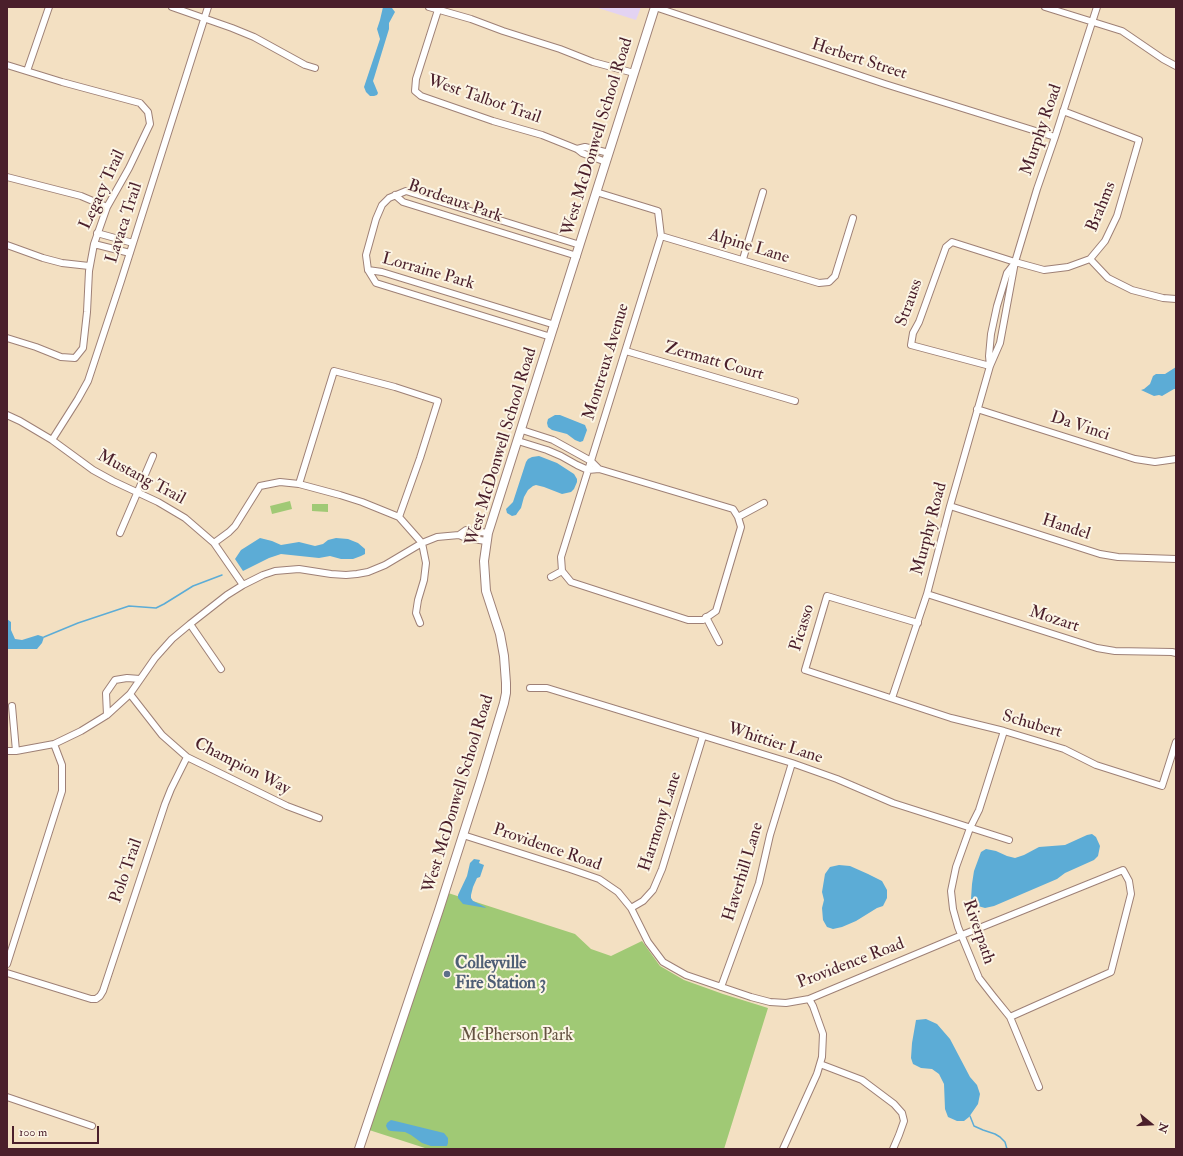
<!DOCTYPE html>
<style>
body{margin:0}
#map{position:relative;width:1183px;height:1156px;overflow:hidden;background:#f3e0c2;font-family:"IM FELL Double Pica",serif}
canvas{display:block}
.frame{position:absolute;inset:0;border:8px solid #4a1f2b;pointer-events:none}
.north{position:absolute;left:1131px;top:1104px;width:40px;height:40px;-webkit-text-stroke:3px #fcf5e5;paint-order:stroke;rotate:108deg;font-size:11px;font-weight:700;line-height:16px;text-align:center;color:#4a1f2b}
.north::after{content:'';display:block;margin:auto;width:14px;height:18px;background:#4a1f2b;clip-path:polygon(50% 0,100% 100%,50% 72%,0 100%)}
.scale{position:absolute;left:12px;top:1126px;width:87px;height:18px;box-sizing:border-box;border:2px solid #4a1f2b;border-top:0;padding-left:5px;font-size:12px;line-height:14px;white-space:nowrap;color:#4a1f2b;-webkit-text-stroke:3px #fcf5e5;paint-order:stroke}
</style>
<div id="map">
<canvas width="1183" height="1156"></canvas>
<div class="frame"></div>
<div class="north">N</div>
<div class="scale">100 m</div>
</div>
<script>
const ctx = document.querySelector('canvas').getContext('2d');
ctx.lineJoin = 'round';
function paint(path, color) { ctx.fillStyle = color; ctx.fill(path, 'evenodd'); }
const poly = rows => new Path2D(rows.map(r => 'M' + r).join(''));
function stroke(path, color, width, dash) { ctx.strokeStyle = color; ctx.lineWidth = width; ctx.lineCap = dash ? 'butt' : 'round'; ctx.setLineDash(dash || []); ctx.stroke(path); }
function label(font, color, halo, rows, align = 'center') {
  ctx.font = font + ' "IM FELL Double Pica",serif'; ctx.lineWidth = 4; ctx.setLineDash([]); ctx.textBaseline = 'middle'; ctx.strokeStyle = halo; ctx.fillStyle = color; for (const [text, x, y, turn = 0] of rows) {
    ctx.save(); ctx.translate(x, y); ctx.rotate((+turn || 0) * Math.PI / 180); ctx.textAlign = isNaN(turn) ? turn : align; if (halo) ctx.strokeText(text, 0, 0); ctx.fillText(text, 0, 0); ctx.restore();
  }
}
paint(poly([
 [595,7,641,7,636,20]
]), '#e3d3f2');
paint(poly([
 [290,501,292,509,272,514,270,506],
 [312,504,328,504,328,512,312,511],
 [445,892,575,934,591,949,611,956,642,941,660,966,684,980,723,994,768,1008,724,1149,428,1149,366,1129]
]), '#a0c975');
paint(poly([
 [383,7,392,8,395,12,389,23,389,29,374,78,373,81,378,93,377,95,374,96,370,96,366,92,364,87,380,39,377,29,380,20],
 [1176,367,1176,389,1174,389,1162,396,1159,395,1154,396,1141,390,1144,389,1150,384,1153,376,1156,374,1165,374],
 [555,415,560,415,585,425,587,430,583,441,580,442,575,440,567,434,552,430,548,427,547,423,548,419],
 [539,456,557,463,574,474,577,479,577,482,574,489,571,492,562,494,544,487,536,485,533,486,528,490,524,497,521,508,518,512,516,515,512,516,507,513,506,509,513,502,526,462,528,459,532,457],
 [260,538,272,541,281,545,299,542,315,546,323,544,328,540,336,538,348,539,358,543,365,549,365,554,361,556,353,559,341,559,330,556,319,558,281,554,269,558,243,571,235,559,241,550],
 [7,619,11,622,11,630,15,639,22,640,38,635,44,637,42,643,37,649,7,649],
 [1092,834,1096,837,1100,846,1098,856,1094,860,1065,873,1057,879,994,906,985,908,978,906,973,903,971,899,972,884,974,871,981,852,986,849,996,851,1007,856,1015,858,1024,855,1039,847,1065,845,1087,835],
 [474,859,480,860,479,863,484,865,480,877,477,878,473,887,471,895,471,898,473,901,485,907,486,908,463,904,458,898,458,895,467,876,470,863],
 [839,865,850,866,868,874,882,881,887,890,887,898,883,906,877,908,856,921,842,927,833,929,827,927,823,920,822,908,824,900,822,892,825,874,830,867],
 [926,1019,937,1024,950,1039,970,1077,977,1085,980,1094,978,1104,969,1117,964,1121,957,1121,948,1117,945,1109,944,1084,939,1074,932,1069,921,1068,913,1064,911,1058,912,1043,916,1020],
 [391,1120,444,1133,448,1138,448,1143,447,1146,431,1146,422,1143,411,1135,405,1132,391,1131,388,1130,386,1126,387,1123]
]), '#5cacd6');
stroke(poly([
 [44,637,78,623,129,606,156,608,164,604,193,586,222,575],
 [970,1116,974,1126,983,1130,995,1134,1000,1137,1005,1142,1007,1149]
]), '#5cacd6', 1.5);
const minor = poly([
 [172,7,232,28,254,37,305,65,315,68],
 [429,7,471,19,503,31,560,49,593,62,634,73],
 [655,7,885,84,1055,137],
 [1045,7,1122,31,1163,59,1176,66],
 [438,10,416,79,415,91,421,96,493,121,542,135,577,149,582,153,606,162],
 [7,65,62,82,140,103,148,112,150,124,129,168,107,207,94,244,89,271,87,312,83,348,75,358,61,357,36,347,7,338],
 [27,71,49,7],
 [577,149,585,147,609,153],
 [7,177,81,196,107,207],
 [395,195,403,202,577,256],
 [97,233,133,243],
 [661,236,819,283,829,282,835,276,853,218],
 [94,244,130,253],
 [7,245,43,258,62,263,89,266],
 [743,259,763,192],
 [1090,259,1108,278,1132,290,1163,298,1176,299],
 [368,270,382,272,555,325],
 [551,337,376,283,368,270,366,255,376,219,382,205,389,198,406,191,580,245],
 [626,351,795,401],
 [990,366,911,345,913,333,919,322,946,247,952,242,1015,262,1044,270,1068,267,1090,259,1105,241,1117,216,1139,140,1063,111],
 [990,366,989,356,991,334,997,306,1007,273,1014,264],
 [977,409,1135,459,1155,462,1176,459],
 [7,415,20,421,52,440,93,470,113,481,158,502,185,518,214,543,243,585],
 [52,440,78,399,88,381,121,281,208,7],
 [518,441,547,450,561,456,577,465,588,470,599,469,591,461,553,440,522,430],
 [299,484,334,371,395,387,438,401,420,458,399,517],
 [950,506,1100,554,1118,557,1176,559],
 [738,517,764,503],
 [120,533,153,456],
 [459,535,466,530,488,533],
 [214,543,229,532,235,526,260,486,280,482,299,484,340,495,362,502,399,517,422,543,426,563,424,580,418,600,416,613,420,623],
 [562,571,561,557,661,236,658,211,596,192],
 [562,571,571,582,688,620,703,620,716,611,741,527,738,517,733,509,599,469],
 [551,577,562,571],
 [927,594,1097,648,1115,651,1172,652,1176,653],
 [706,617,719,642],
 [918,623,827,596,805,670,951,718,1004,731,1064,749,1096,765,1162,786,1176,742],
 [190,624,221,669],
 [530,688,547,688,792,763,837,779,893,803,1009,840],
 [130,694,162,735,187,757,287,806,319,818],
 [892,698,927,594,950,506,990,366,1000,343,1015,262,1037,189,1055,137,1097,7],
 [12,706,16,751],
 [107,715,106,693,115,680,127,678,140,679],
 [1004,731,979,810,970,828,956,867,951,891,953,909,958,927,979,978,993,996,1010,1017,1039,1087],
 [7,751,16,751,54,744,81,731,107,715,130,694,155,658,172,639,190,624,227,595,243,585,263,575,275,571,299,569,331,574,346,575,357,574,368,572,385,565,422,543,437,537,459,535,466,538,486,541],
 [463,835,570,869,599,879,618,892,631,908,648,942,663,962,686,975,751,997,770,1002,786,1003,809,999,962,935,1123,870,1129,881,1131,894,1111,972,1010,1017],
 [631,908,643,901,653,890,662,869,703,736],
 [7,964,62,791,62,765,54,744],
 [7,973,91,999,96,999,100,996,103,991,165,804,171,789,187,757],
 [721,987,759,883,770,835,792,763],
 [820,1064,862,1080,894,1104,902,1113,904,1121,899,1135,893,1149],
 [7,1097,92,1126],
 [783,1149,817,1074,822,1057,823,1034,813,1006,809,999]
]);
const major = poly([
 [359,1149,439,910,481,779,504,703,506,693,506,683,504,656,500,634,486,591,484,561,488,533,655,7]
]);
stroke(minor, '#9e8076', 8);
stroke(major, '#9e8076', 10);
stroke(minor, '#fff', 6);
stroke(major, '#fff', 8);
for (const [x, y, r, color] of [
 [447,974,4,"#5c6f8a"]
]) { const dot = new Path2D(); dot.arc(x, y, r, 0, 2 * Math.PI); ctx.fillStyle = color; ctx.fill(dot); stroke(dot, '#fcf5e5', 1.5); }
label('17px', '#4a1f2b', '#fcf5e5', [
 ["Herbert Street",859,60,18],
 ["West Talbot Trail",484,100,19],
 ["Murphy Road",1042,130,-71],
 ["West McDonwell School Road",598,137,-73],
 ["Legacy Trail",103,190,-65],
 ["Bordeaux Park",455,202,19],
 ["Brahms",1102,207,-68],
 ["Lavaca Trail",125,223,-72],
 ["Alpine Lane",749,247,17],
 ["Lorraine Park",428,272,16],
 ["Strauss",910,303,-70],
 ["Montreux Avenue",607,362,-73],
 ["Zermatt Court",714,362,16],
 ["Da Vinci",1080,427,18],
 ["West McDonwell School Road",502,447,-73],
 ["Mustang Trail",141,478,28],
 ["Handel",1066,528,18],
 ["Murphy Road",930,529,-75],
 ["Mozart",1054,620,18],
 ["Picasso",803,628,-73],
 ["Schubert",1032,725,16],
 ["Whittier Lane",775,744,18],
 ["Champion Way",242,767,27],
 ["West McDonwell School Road",459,794,-73],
 ["Harmony Lane",661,822,-72],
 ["Providence Road",547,848,19],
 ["Polo Trail",127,871,-71],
 ["Haverhill Lane",744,872,-73],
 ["Riverpath",978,932,71],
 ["Providence Road",851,964,-21]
]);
label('bold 17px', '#4e5e75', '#fcf5e5', [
 ["Colleyville",455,964],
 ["Fire Station 3",455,984]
], 'left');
label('17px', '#645241', '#fcf5e5', [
 ["McPherson Park",517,1036]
]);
</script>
